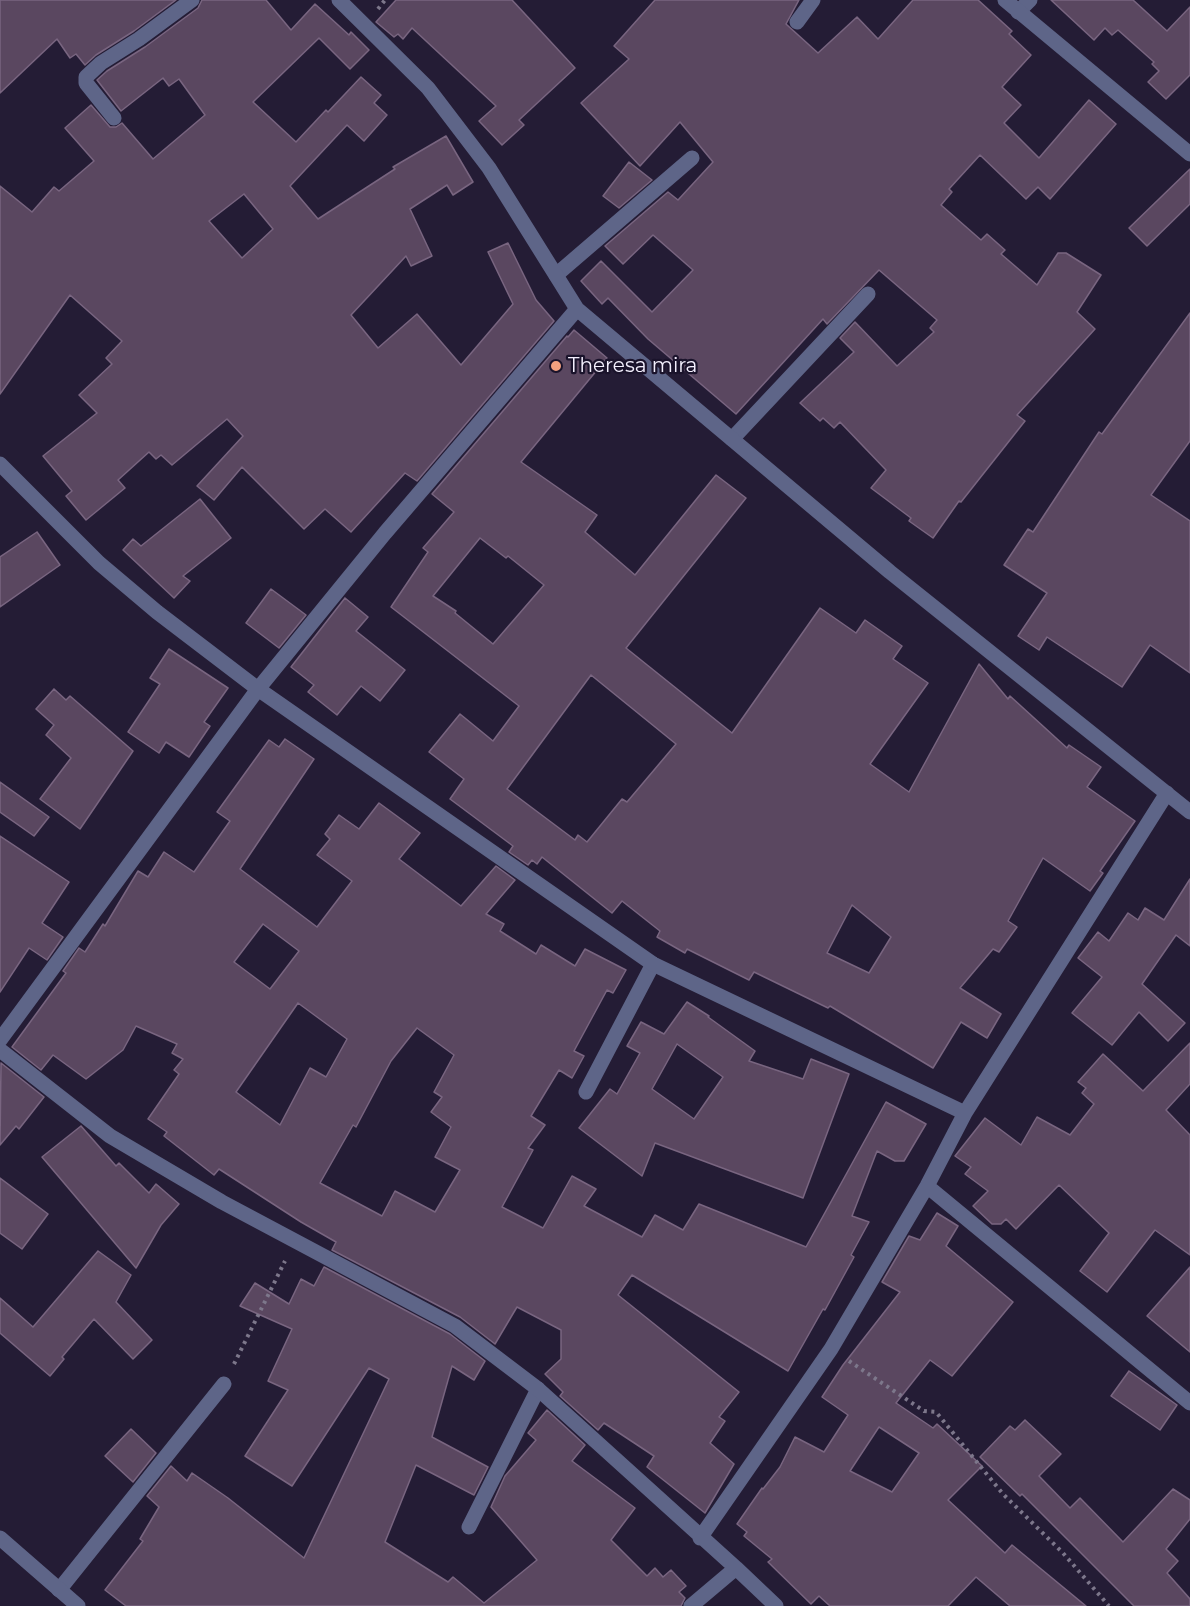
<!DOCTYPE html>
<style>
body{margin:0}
canvas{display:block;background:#241c35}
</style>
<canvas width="1190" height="1606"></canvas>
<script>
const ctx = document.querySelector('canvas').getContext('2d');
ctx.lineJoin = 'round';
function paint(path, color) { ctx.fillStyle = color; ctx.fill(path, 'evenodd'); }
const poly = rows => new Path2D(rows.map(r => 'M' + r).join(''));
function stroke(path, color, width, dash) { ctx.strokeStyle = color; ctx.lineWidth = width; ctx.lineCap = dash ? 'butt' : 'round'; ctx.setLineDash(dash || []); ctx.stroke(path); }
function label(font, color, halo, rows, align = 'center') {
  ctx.font = font + ' Montserrat,sans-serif'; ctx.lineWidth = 4.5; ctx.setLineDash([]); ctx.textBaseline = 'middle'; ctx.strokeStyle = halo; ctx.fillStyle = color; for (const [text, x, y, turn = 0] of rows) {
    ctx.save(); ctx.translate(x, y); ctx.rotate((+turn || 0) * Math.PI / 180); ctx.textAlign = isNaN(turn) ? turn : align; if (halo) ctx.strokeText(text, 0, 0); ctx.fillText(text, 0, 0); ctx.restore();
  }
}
const building = poly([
 [0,0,176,0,134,31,96,55,85,65,76,54,70,58,57,39,0,93,0,0],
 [202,0,266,0,291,30,315,4,349,35,351,32,369,50,350,69,319,38,253,102,296,142,326,110,328,112,361,77,381,95,374,103,387,115,364,141,347,125,290,186,318,219,395,169,393,167,446,136,473,182,453,195,447,185,410,209,432,256,411,266,406,256,351,315,378,348,417,314,461,365,513,304,488,252,508,243,536,300,554,321,417,481,405,473,351,532,325,509,304,529,242,467,214,500,197,486,243,436,227,419,172,465,161,455,156,459,149,452,118,480,125,488,86,520,66,496,72,491,43,456,97,413,79,395,112,364,106,358,122,341,70,295,0,394,0,186,32,212,54,187,59,191,94,161,65,128,91,105,110,127,116,127,122,123,153,159,205,115,179,79,169,86,163,78,121,111,97,80,107,71,145,47,198,8,202,0],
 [244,194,273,229,242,258,209,221,244,194],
 [396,0,512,0,575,68,519,120,524,125,502,145,479,121,496,106,412,28,403,39,398,34,394,37,376,22,396,0],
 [655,0,799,0,786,24,818,53,857,17,878,39,913,0,978,0,1012,31,1009,34,1031,55,1002,87,1021,105,1004,123,1039,158,1089,100,1116,124,1050,199,1038,187,1026,199,980,155,949,189,952,192,941,205,981,240,987,234,1005,250,1001,254,1037,285,1058,253,1066,253,1101,275,1077,312,1095,329,1017,415,1025,421,961,502,959,501,933,538,909,521,911,518,871,488,886,470,840,422,834,428,823,418,820,421,800,403,854,352,840,338,855,322,897,366,934,332,930,328,937,320,879,270,827,324,823,319,736,414,648,339,608,298,602,304,581,281,601,261,652,312,693,270,653,235,623,264,605,246,668,192,678,200,713,162,680,122,640,166,581,103,629,59,614,46,655,0],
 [1051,0,1133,0,1167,31,1190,7,1190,75,1166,99,1148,82,1159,71,1152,64,1154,62,1118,30,1112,35,1105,28,1094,40,1051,0],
 [629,162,652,180,619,208,603,196,629,162],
 [1190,169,1190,204,1147,246,1129,228,1190,169],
 [1190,313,1190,441,1151,495,1190,521,1190,673,1150,645,1122,687,1047,637,1039,650,1018,636,1047,593,1004,565,1028,529,1033,532,1099,432,1102,434,1190,313],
 [574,330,607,358,521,462,597,515,585,532,635,575,716,475,746,498,626,648,732,733,820,608,856,633,865,620,902,646,893,659,928,683,870,764,909,792,979,664,1008,699,1010,696,1067,748,1069,745,1101,767,1087,787,1135,821,1100,871,1103,873,1090,891,1043,858,1008,921,1017,927,999,952,993,949,960,988,1001,1014,987,1038,961,1022,933,1068,830,1006,828,1008,754,972,749,980,687,949,685,953,657,937,660,931,622,901,612,913,542,857,537,864,532,860,528,865,509,852,513,846,450,799,464,779,429,752,460,714,493,741,519,706,391,607,428,552,423,548,454,512,432,494,567,336,568,337,574,330],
 [480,538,506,558,508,556,544,585,493,644,455,613,456,611,433,596,480,538],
 [591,675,676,744,627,802,622,799,587,842,578,835,575,840,507,789,591,675],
 [852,905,891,937,869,973,827,953,852,905],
 [200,499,231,538,183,576,190,581,174,598,123,550,133,539,141,546,200,499],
 [37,532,60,565,0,607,0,557,37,532],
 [271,589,306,615,279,648,246,623,271,589],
 [345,598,368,617,356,631,405,670,380,701,361,686,337,715,308,692,314,685,291,667,345,598],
 [169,649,228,688,204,722,210,726,189,757,166,742,159,753,128,732,160,684,150,678,169,649],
 [54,689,66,700,70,696,133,751,80,829,40,799,71,758,46,735,54,725,36,709,54,689],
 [285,739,314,759,240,869,317,927,352,881,317,855,330,839,325,834,339,815,359,829,379,803,420,833,399,859,461,906,496,866,515,880,486,914,504,924,500,931,536,954,541,945,575,966,585,949,626,970,613,993,607,990,574,1051,584,1056,572,1078,559,1070,531,1116,545,1125,528,1148,533,1150,502,1207,543,1228,572,1176,596,1189,584,1206,642,1237,655,1215,683,1230,699,1204,806,1247,886,1102,926,1124,904,1161,895,1161,877,1151,852,1216,869,1222,851,1255,854,1257,825,1310,823,1309,788,1371,632,1275,618,1295,739,1392,719,1417,725,1421,710,1443,734,1464,705,1513,647,1467,654,1456,604,1423,598,1430,560,1396,563,1392,545,1374,561,1359,561,1330,517,1307,495,1344,460,1317,332,1250,336,1242,301,1222,219,1169,214,1175,164,1136,167,1132,148,1119,179,1074,174,1070,183,1059,172,1053,177,1044,136,1026,123,1050,86,1079,53,1055,41,1070,12,1047,66,973,63,971,79,948,85,952,103,924,105,926,138,871,148,877,164,852,194,872,230,821,217,812,269,740,279,747,285,739],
 [263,924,299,951,270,989,234,962,263,924],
 [298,1003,347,1039,326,1077,310,1068,280,1125,236,1092,298,1003],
 [417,1028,454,1055,434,1092,442,1097,431,1112,451,1127,435,1157,460,1170,435,1212,395,1191,382,1216,320,1183,353,1125,356,1127,391,1061,417,1028],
 [0,782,49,817,34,836,0,812,0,782],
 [0,836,69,882,42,923,63,937,47,960,29,948,0,992,0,836],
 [1190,879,1190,946,1176,935,1142,984,1185,1023,1168,1041,1139,1012,1112,1045,1072,1013,1102,977,1078,958,1098,932,1109,941,1128,913,1138,920,1145,908,1164,920,1190,879],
 [687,1002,709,1016,708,1017,755,1051,749,1061,803,1079,811,1059,849,1074,803,1198,655,1143,642,1176,579,1128,610,1089,617,1094,640,1053,627,1046,641,1022,664,1034,687,1002],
 [677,1044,723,1077,694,1119,652,1089,677,1044],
 [1190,1043,1190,1084,1166,1110,1190,1135,1190,1255,1155,1230,1107,1292,1080,1271,1109,1233,1059,1185,1016,1229,1006,1219,1001,1224,992,1224,973,1206,988,1191,965,1174,971,1167,955,1156,985,1118,1021,1145,1037,1117,1070,1135,1094,1104,1082,1093,1086,1088,1078,1082,1103,1054,1143,1091,1190,1043],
 [1,1063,44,1097,19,1129,16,1126,0,1145,1,1063],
 [81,1126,116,1166,119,1163,149,1193,156,1184,179,1204,161,1225,136,1268,42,1157,81,1126],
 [0,1178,48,1214,22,1249,0,1233,0,1178],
 [937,1213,958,1226,946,1246,1013,1302,952,1376,930,1360,896,1403,933,1428,937,1424,982,1466,948,1500,1005,1553,1012,1545,1086,1606,1010,1606,976,1577,948,1606,830,1606,819,1596,811,1604,768,1562,772,1559,744,1536,747,1532,737,1524,762,1488,763,1489,780,1467,795,1437,824,1452,848,1415,822,1397,843,1365,900,1292,882,1282,909,1236,920,1240,937,1213],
 [879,1427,919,1453,892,1492,850,1471,879,1427],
 [98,1251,131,1275,116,1302,152,1340,133,1359,94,1319,62,1357,64,1359,50,1376,0,1333,0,1298,33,1327,98,1251],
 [324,1267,450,1334,485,1361,474,1380,452,1366,432,1437,488,1467,474,1495,416,1465,385,1542,448,1582,453,1577,484,1603,537,1560,491,1507,505,1476,536,1440,528,1433,547,1410,585,1445,572,1461,635,1508,611,1540,647,1576,655,1568,663,1577,671,1570,686,1586,679,1592,685,1598,681,1606,126,1606,105,1590,143,1541,140,1539,159,1507,147,1496,171,1466,187,1481,192,1473,228,1498,304,1558,389,1379,369,1368,292,1486,245,1456,288,1390,268,1381,292,1329,240,1306,255,1283,289,1304,301,1279,314,1286,324,1267],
 [1190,1267,1190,1352,1147,1316,1190,1267],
 [1129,1371,1177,1405,1160,1430,1111,1396,1129,1371],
 [1025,1420,1061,1454,1039,1476,1070,1508,1080,1498,1123,1542,1173,1489,1190,1500,1190,1519,1166,1549,1178,1561,1167,1573,1190,1599,1190,1606,1134,1606,1022,1494,1020,1496,980,1457,1010,1426,1015,1430,1025,1420],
 [131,1429,156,1453,133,1482,105,1456,131,1429]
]);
paint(building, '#5a4760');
stroke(building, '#796580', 1.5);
stroke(poly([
 [378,9,385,0],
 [849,1361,924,1411,936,1412,1003,1494,1063,1553,1109,1606],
 [234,1364,285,1261]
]), '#7d778b', 4, [3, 4.5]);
stroke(poly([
 [1018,12,1030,0],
 [797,22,813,0],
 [114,118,86,83,86,77,101,63,139,39,192,0],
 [556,275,692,158],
 [732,439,868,294],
 [586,1092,653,964],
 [469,1527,538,1389],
 [59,1590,224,1384]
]), '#5e6588', 15);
stroke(poly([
 [339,0,428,88,489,168,577,309,890,572,1190,812],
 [1005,0,1190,154],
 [0,464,99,563,157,612,258,689,653,964,965,1113],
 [0,1040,258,689,385,533,577,309],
 [0,1050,110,1136,222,1202,455,1326,538,1389,736,1568,776,1606],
 [927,1186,1190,1403],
 [0,1538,78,1606],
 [700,1538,831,1349,927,1186,965,1113,1167,793],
 [691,1606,736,1568]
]), '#5e6588', 15);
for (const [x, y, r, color] of [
 [556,366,6,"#f2a07f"]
]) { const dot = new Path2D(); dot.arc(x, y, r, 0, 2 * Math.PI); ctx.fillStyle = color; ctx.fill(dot); stroke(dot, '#1a132b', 2); }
label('20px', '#f3effd', '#1a132b', [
 ["Theresa mira",568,366]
], 'left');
</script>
